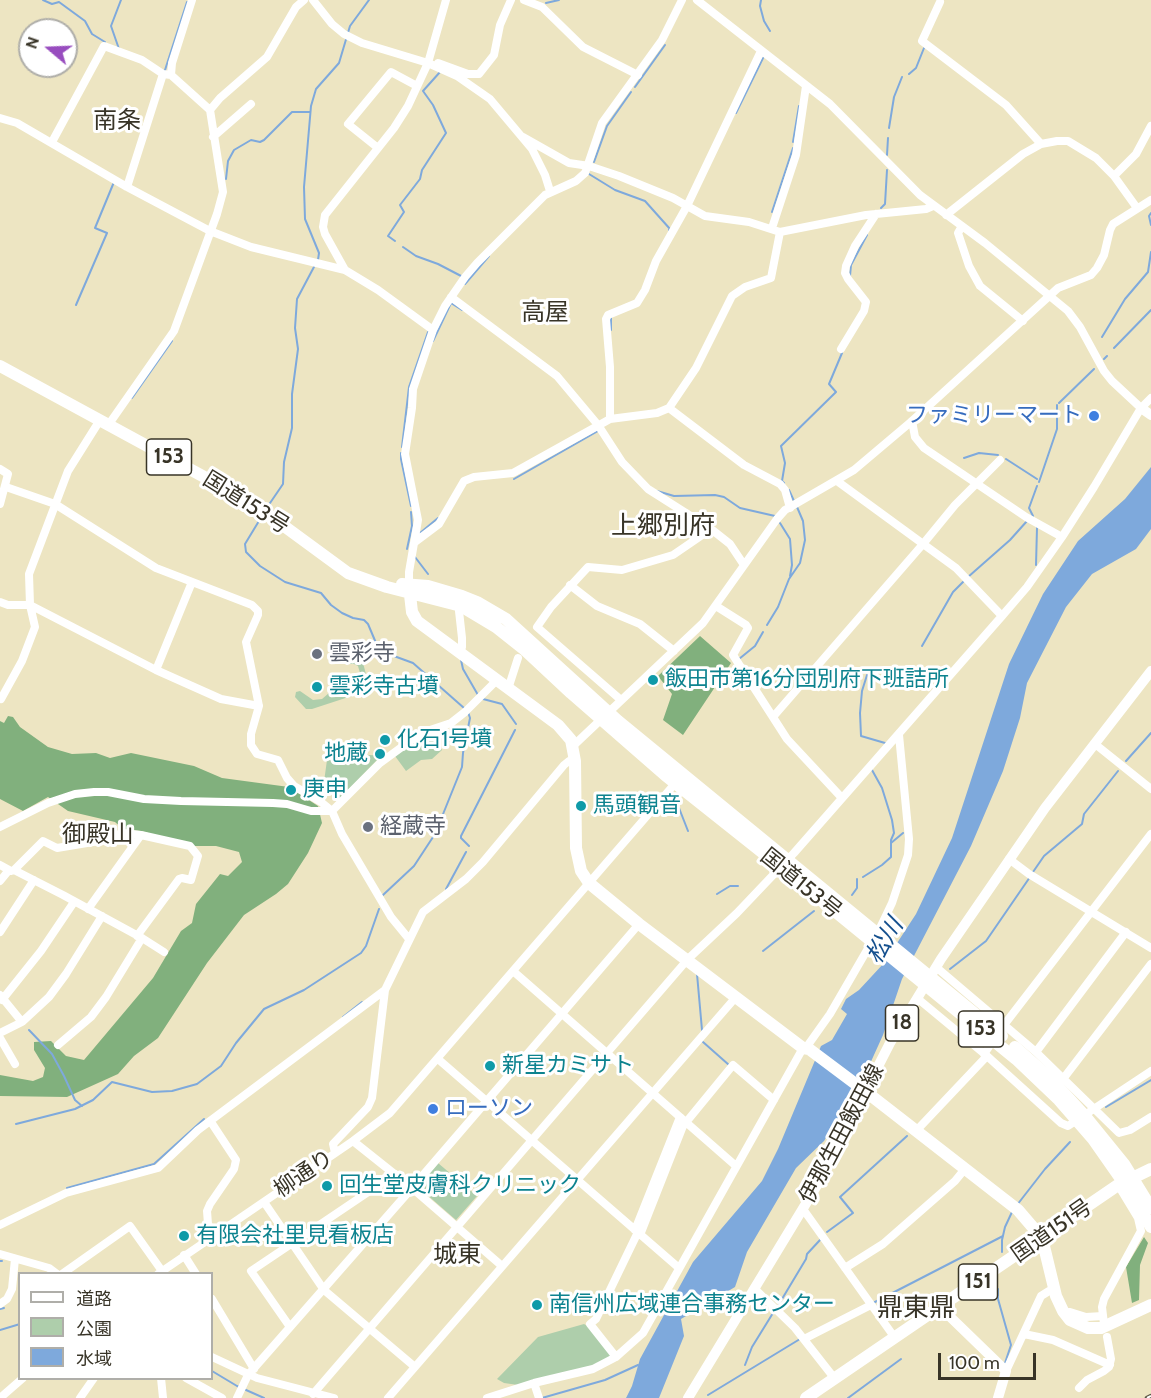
<!DOCTYPE html>
<meta charset="utf-8">
<style>
body{margin:0}
#map{position:relative;width:1151px;height:1398px;overflow:hidden;background:#ede5c2;font-family:Cabin,"Noto Sans JP",sans-serif}
canvas{display:block}
.legend{position:absolute;left:18px;top:1272px;width:195px;height:108px;box-sizing:border-box;background:#fff;border:2px solid #afaea9;margin:0;padding:8px 10px;list-style:none;font-size:18px;color:#383427}
.legend li{display:flex;align-items:center;gap:12px;height:30px}
.legend b{width:30px;border:2px solid #afaea9}
.north{position:absolute;left:18px;top:18px;width:60px;height:60px;box-sizing:border-box;background:#fff;border:2px solid #afaea9;border-radius:50%;rotate:289deg;font-size:16px;font-weight:700;line-height:24px;text-align:center;color:#383427}
.north::after{content:'';display:block;margin:auto;width:21px;height:27px;background:#984dbf;clip-path:polygon(50% 0,100% 100%,50% 72%,0 100%)}
.scale{position:absolute;left:938px;top:1353px;width:98px;height:27px;box-sizing:border-box;border:3px solid #383427;border-top:0;padding-left:8px;font-size:18px;line-height:21px;white-space:nowrap;color:#383427;-webkit-text-stroke:4px #fff;paint-order:stroke}
</style>
<div id="map">
<canvas width="1151" height="1398"></canvas>
<ul class="legend">
<li><b style="height:8px;background:#fff"></b>道路</li>
<li><b style="height:16px;background:#aeceab"></b>公園</li>
<li><b style="height:16px;background:#7ea9dc"></b>水域</li>
</ul>
<div class="north">N</div>
<div class="scale">100 m</div>
</div>
<script>
const ctx = document.querySelector('canvas').getContext('2d');
ctx.lineJoin = 'round';
function paint(path, color) { ctx.fillStyle = color; ctx.fill(path, 'evenodd'); }
const poly = rows => new Path2D(rows.map(r => 'M' + r).join(''));
function stroke(path, color, width, dash) { ctx.strokeStyle = color; ctx.lineWidth = width; ctx.lineCap = dash ? 'butt' : 'round'; ctx.setLineDash(dash || []); ctx.stroke(path); }
function label(font, color, halo, rows, align = 'center') {
  ctx.font = font + ' Cabin,"Noto Sans JP",sans-serif'; ctx.lineWidth = 6; ctx.setLineDash([]); ctx.textBaseline = 'middle'; ctx.strokeStyle = halo; ctx.fillStyle = color; for (const [text, x, y, turn = 0] of rows) {
    ctx.save(); ctx.translate(x, y); ctx.rotate((+turn || 0) * Math.PI / 180); ctx.textAlign = isNaN(turn) ? turn : align; if (halo) ctx.strokeText(text, 0, 0); ctx.fillText(text, 0, 0); ctx.restore();
  }
}
paint(poly([
 [360,651,370,690,312,709,306,709,295,697,296,692,300,691,313,700,322,699,329,693,335,693,344,696,343,681,350,683,360,673,358,666,354,664,348,664,347,655],
 [430,734,442,750,432,759,421,760,406,771,395,756,421,736],
 [370,755,381,756,340,798,323,789,327,760],
 [438,1163,477,1196,456,1220,418,1187],
 [584,1324,589,1327,611,1355,610,1358,592,1367,518,1385,504,1383,497,1379,538,1337]
]), '#aeceab');
paint(poly([
 [700,636,731,663,683,735,663,720,672,694,658,676],
 [8,716,13,717,20,727,48,747,72,754,96,753,110,758,131,753,194,766,222,778,289,787,318,806,322,823,308,853,288,884,276,894,244,915,207,963,158,1038,134,1056,118,1074,67,1097,0,1096,0,1075,33,1081,43,1077,45,1068,34,1050,34,1042,51,1041,66,1056,84,1060,153,978,181,931,192,923,196,904,220,874,228,876,242,862,239,852,216,846,195,846,141,831,123,829,115,822,68,811,48,797,23,811,0,799,0,721,4,723],
 [1144,1237,1148,1243,1140,1265,1139,1300,1132,1303,1126,1267]
]), '#81b07d');
paint(poly([
 [1151,467,1151,529,1136,549,1092,574,1066,607,1027,683,1020,718,1003,771,971,846,902,979,883,1035,864,1077,824,1141,796,1168,747,1252,735,1287,681,1319,684,1336,659,1398,626,1398,632,1386,640,1359,693,1262,762,1181,778,1149,821,1046,832,1040,847,1014,841,1009,846,999,859,990,884,963,916,914,952,838,1009,664,1043,594,1078,541,1125,499]
]), '#7ea9dc');
stroke(poly([
 [43,0,52,4,59,2,85,21,92,34,105,42],
 [761,0,760,6,764,21,770,31],
 [546,3,559,0],
 [119,49,111,26,121,0],
 [165,70,187,2],
 [909,74,916,68,924,48],
 [635,87,665,45],
 [736,113,763,58],
 [889,128,894,97,902,77],
 [793,142,799,106],
 [887,155,888,138],
 [594,162,607,126,631,92],
 [589,174,615,190,645,201,670,229,669,230],
 [226,179,228,161,234,150,251,140,260,142,264,140,292,112,310,112],
 [881,208,885,204,887,170],
 [772,212,793,148],
 [1151,213,1149,216,1151,225],
 [395,241,388,236,404,212,400,205,420,179,422,170,446,133,433,105,423,91,440,72],
 [403,247,416,256,438,264,463,277],
 [318,260,319,253,305,219,304,187,311,106,316,89,339,63,350,26,369,0],
 [850,276,851,265,867,235],
 [465,284,489,256],
 [76,305,107,233,95,228,114,182],
 [611,317,611,330],
 [1102,337,1125,299,1148,272,1151,252],
 [433,341,451,303,462,310],
 [1114,348,1151,310],
 [1104,359,1107,356],
 [132,398,172,341],
 [1059,403,1094,369],
 [402,447,409,387,428,332],
 [401,453,401,459,411,506],
 [964,458,979,453,998,455],
 [1006,459,1037,479],
 [514,479,598,431],
 [1039,482,1057,429,1057,405],
 [784,483,782,481,785,463,781,446,836,392,829,384,842,353],
 [789,490,794,501],
 [657,491,674,496,715,495,724,497,740,508,775,516],
 [268,506,283,484,284,462,292,428,292,394,298,349,295,328,297,299,315,265],
 [262,516,245,544,246,552,260,566,285,582,321,593,331,605,342,613,353,618,364,620,368,624,376,643,383,652,413,663,464,708],
 [1033,516,1029,508,1037,486],
 [780,523,790,539,792,565,790,576],
 [420,533,438,518],
 [407,549,412,526,411,512],
 [415,557,428,574],
 [1036,565,1037,528],
 [968,577,1010,540,1027,521],
 [767,625,778,607,789,579,800,563,805,540,803,521,797,507],
 [922,646,953,592,964,581],
 [739,659,755,646,763,632],
 [461,660,463,669,478,695],
 [483,699,502,704,516,724],
 [885,743,861,736,860,713,862,691,867,675,898,681,904,673],
 [1126,761,1151,733],
 [679,808,688,831],
 [891,843,903,833],
 [469,846,461,838,461,836,515,730],
 [1033,872,1044,856,1082,824,1084,814,1118,771],
 [863,877,882,865,891,857,891,840,894,833,892,820,882,788,872,770],
 [446,889,466,852],
 [717,894,730,886,738,886],
 [383,895,414,866,435,834,462,767,463,753,470,718,468,712],
 [852,895,857,888,857,879],
 [763,951,814,911],
 [950,969,986,941,1030,877],
 [697,974,702,1030],
 [343,1017,362,1002],
 [29,1030,52,1054,64,1076,75,1100,82,1106],
 [703,1042,729,1065],
 [1106,1107,1151,1080],
 [16,1124,75,1109,93,1100,112,1082,152,1092,172,1091,197,1084,221,1066,236,1043,264,1009,304,990,361,953,366,946,379,909],
 [67,1188,154,1164,204,1119],
 [1017,1205,1045,1169,1070,1142],
 [827,1232,853,1213,840,1197,907,1136],
 [1002,1252,1002,1240,1005,1227,1012,1212],
 [0,1261,2,1261],
 [998,1289,998,1299,1011,1345,1005,1363],
 [873,1303,1003,1236],
 [779,1304,806,1259,807,1254,820,1240],
 [0,1309,4,1308],
 [0,1330,20,1324],
 [745,1365,752,1347,773,1313],
 [212,1371,237,1386,264,1398],
 [708,1395,800,1339],
 [542,1398,605,1380,638,1365],
 [848,1398,901,1359]
]), '#7ea9dc', 2);
stroke(poly([
 [313,0,332,24,344,34,362,43,428,63,457,76,490,99,532,149,545,175,550,191],
 [524,0,542,7,583,47,638,75],
 [697,0,830,104,920,195,985,243,1068,311,1080,327,1104,371,1112,381,1141,408],
 [940,2,922,41,1006,105,1041,144],
 [438,63,468,74,479,74,494,55,500,25,511,0],
 [171,75,172,63,192,0],
 [210,110,220,98,267,57,296,7,304,0],
 [0,118,17,123,127,187,210,231,251,247,345,270,378,290,433,330],
 [213,137,251,104],
 [523,137,569,163,589,166,619,176,673,198,705,216,749,222,780,232,866,215,926,209,933,206],
 [52,142,104,46,142,60,163,74,171,75,210,110,223,192,217,214,174,331,109,424],
 [378,148,348,124,391,72,417,86],
 [1114,176,1136,154,1151,126],
 [127,187,163,74],
 [946,215,1023,154,1041,144,1057,141,1068,141,1096,158,1114,176,1137,208],
 [962,226,958,233,969,266,980,286,1023,321],
 [772,228,796,155,806,86],
 [345,270,325,234,323,227,325,215,394,128,408,106,428,63,446,0],
 [451,297,557,376,598,425,622,462,648,489,711,529,730,544,744,565],
 [841,349,864,311,866,302,848,279,845,273,846,266,855,246,876,214],
 [669,408,744,465,780,484,785,490,790,508],
 [610,419,610,367,606,319,608,315,637,303,645,290,656,261,687,206,761,51],
 [912,421,915,437,924,448,1026,517,1062,537],
 [0,469,8,474,0,504],
 [837,481,956,568,1002,616],
 [6,487,55,504,156,568,252,605,258,611,258,615,246,642,259,706,251,734,251,745,257,754,278,760,287,778,294,786,321,802,332,811,342,834,391,917,409,939],
 [415,542,439,524,464,481,474,477,513,473,610,419,657,413,669,408,696,368,732,296,745,287,771,278,780,232],
 [409,585,409,572,418,520,405,454,412,408,413,389,433,330,445,306,465,277,477,263,545,195,576,181,585,173,602,123,662,40,682,0],
 [570,585,597,606,640,624,674,651],
 [0,602,8,605,30,605,156,670,192,582],
 [716,606,746,625,748,628,733,655,787,739,842,798],
 [459,611,462,638,462,647,460,653],
 [156,670,221,699,259,706],
 [508,689,518,658],
 [1,699,22,661,35,627,30,605,29,574,68,471,100,420],
 [621,700,537,627,551,607,588,567,622,570,673,555,711,529],
 [773,717,923,544,955,505,1000,460],
 [1095,744,1151,789],
 [573,746,703,623,777,519,785,510,854,470,912,421,1058,288,1091,275,1097,268,1104,255,1110,230,1113,224,1151,200],
 [0,827,48,803,75,794,94,792,108,792,144,799,181,801,273,803,287,804,311,811,332,811,380,763,421,733,451,723,465,712,497,680],
 [1009,859,1029,874,1151,948],
 [0,865,11,871,14,870,63,895,142,938,164,952],
 [14,870,43,841,57,848,105,840,122,833,141,835],
 [0,881,9,870],
 [88,909,141,835,190,846,198,856,191,880,182,878,179,879,137,936],
 [0,932,34,880],
 [936,967,1036,1052,1119,1133,1130,1130,1151,1117],
 [513,971,736,1166],
 [0,995,22,1022,49,997,66,974,102,916],
 [917,998,987,1056,1061,1123,1068,1126,1151,1071],
 [2,1000,41,951,74,902],
 [0,1033,22,1022],
 [0,1038,15,1064],
 [58,1045,91,1017,106,997,142,938],
 [1036,1052,1126,932],
 [984,1054,1004,1025,1151,834],
 [438,1059,679,1268],
 [1063,1079,1151,964],
 [211,1122,236,1160,234,1169,210,1204,207,1211,208,1224,214,1235],
 [916,1131,987,1056],
 [353,1141,412,1188,502,1266],
 [335,1153,333,1144,368,1107,372,1098,385,990,423,912,466,879,483,862,564,765,569,761,575,761],
 [264,1202,324,1290,415,1367],
 [803,1209,895,1338],
 [0,1225,66,1193,158,1168,198,1130,385,990],
 [635,1230,680,1117],
 [640,1235,683,1126,733,1065,774,1100],
 [0,1254,49,1268,57,1274],
 [184,1255,196,1274],
 [845,1268,883,1244,955,1181,964,1170],
 [62,1274,130,1226,162,1271],
 [158,1274,353,1141,390,1113,678,780],
 [754,1288,795,1328,835,1379],
 [212,1299,254,1369],
 [0,1304,7,1299,12,1289,15,1259],
 [1064,1313,1070,1312,1086,1317,1103,1316],
 [1104,1324,1102,1307,1104,1299,1141,1231,1138,1218,1118,1185],
 [290,1327,251,1271,395,1174],
 [1024,1334,1053,1340,1110,1365],
 [804,1339,871,1305],
 [212,1357,257,1378,334,1398],
 [616,1357,590,1324,596,1319,638,1232],
 [1006,1371,1041,1296,1049,1291],
 [161,1378,163,1398],
 [186,1378,222,1398],
 [534,1383,539,1398],
 [1079,1388,1087,1380,1104,1371,1109,1367,1111,1359,1107,1337],
 [313,1394,688,959,737,913,794,853,1002,616,1027,587,1062,537,1094,487,1141,408,1151,398],
 [0,1398,23,1378],
 [80,1398,94,1378],
 [237,1398,248,1375,412,1188,639,924],
 [388,1398,736,997],
 [487,1398,534,1383,593,1369,616,1357,643,1333,803,1048,808,1045,830,1014,881,926,892,903,908,855,909,839,899,735]
]), '#fff', 8);
stroke(poly([
 [1141,408,1151,415],
 [941,1308,1006,1371,998,1398],
 [688,1398,819,1182,890,1043,941,959,1045,808,1151,671]
]), '#fff', 10);
stroke(poly([
 [0,366,254,504,348,573,387,587,461,606,496,627,525,650,571,693,665,775,777,864,1016,1059,1059,1100,1093,1139,1135,1199,1151,1227],
 [402,584,428,586,462,596,477,602,506,619,618,721,1002,1036],
 [409,586,412,612,417,621,558,725,571,740,575,761,576,848,581,871,589,883,639,924,803,1048,809,1049,865,1091,1018,1210,1042,1238,1056,1296,1063,1311,1070,1320,1088,1328,1101,1328,1151,1305],
 [1015,1047,1051,1079,1085,1116,1124,1164,1151,1208],
 [806,1398,1118,1185,1151,1169]
]), '#fff', 12);
const rail = poly([
 [1147,1398,1151,1396]
]);
stroke(rail, '#595443', 4.5);
stroke(rail, '#fff', 2, [7]);
for (const [x, y, r, color] of [
 [1094,416,6,"#3f7fe0"],
 [317,654,6,"#6b7280"],
 [653,680,6,"#0f9aa8"],
 [317,687,6,"#0f9aa8"],
 [385,740,6,"#0f9aa8"],
 [380,754,6,"#0f9aa8"],
 [291,790,6,"#0f9aa8"],
 [581,806,6,"#0f9aa8"],
 [368,827,6,"#6b7280"],
 [490,1066,6,"#0f9aa8"],
 [433,1109,6,"#3f7fe0"],
 [327,1186,6,"#0f9aa8"],
 [184,1236,6,"#0f9aa8"],
 [537,1305,6,"#0f9aa8"]
]) { const dot = new Path2D(); dot.arc(x, y, r, 0, 2 * Math.PI); ctx.fillStyle = color; ctx.fill(dot); stroke(dot, '#fff', 2); }
for (const [x, y, w] of [
 [169,457,45],
 [902,1023,33],
 [981,1029,45],
 [978,1282,39]
]) { const box = new Path2D(); box.roundRect(x - w / 2, y - 18, w, 36, 4.5); ctx.fillStyle = '#fff'; ctx.fill(box); stroke(box, '#383427', 1.5); }
label('bold 21px', '#383427', null, [
 ["153",169,457],
 ["18",902,1023],
 ["153",981,1029],
 ["151",978,1282]
]);
label('22px', '#366cbe', '#fff', [
 ["ファミリーマート",1082,416],
 ["ローソン",445,1109,"left"]
], 'right');
label('22px', '#383427', '#fff', [
 ["国道153号",246,503,32],
 ["国道153号",801,884,39],
 ["伊那生田飯田線",842,1134,-62],
 ["柳通り",304,1174,-34],
 ["国道151号",1052,1231,-35]
]);
label('22px', '#5b616d', '#fff', [
 ["雲彩寺",329,654],
 ["経蔵寺",380,827]
], 'left');
label('22px', '#0d838f', '#fff', [
 ["飯田市第16分団別府下班詰所",665,680],
 ["雲彩寺古墳",329,687],
 ["化石1号墳",397,740],
 ["地蔵",368,754,"right"],
 ["庚申",303,790],
 ["馬頭観音",593,806],
 ["新星カミサト",502,1066],
 ["回生堂皮膚科クリニック",339,1186],
 ["有限会社里見看板店",196,1236],
 ["南信州広域連合事務センター",549,1305]
], 'left');
label('24px', '#383427', '#fff', [
 ["南条",117,121],
 ["高屋",545,313],
 ["御殿山",98,835],
 ["城東",457,1255]
]);
label('italic 24px', '#15508e', '#fff', [
 ["松川",885,941,-59]
]);
label('26px', '#383427', '#fff', [
 ["上郷別府",663,526],
 ["鼎東鼎",916,1308]
]);
</script>
